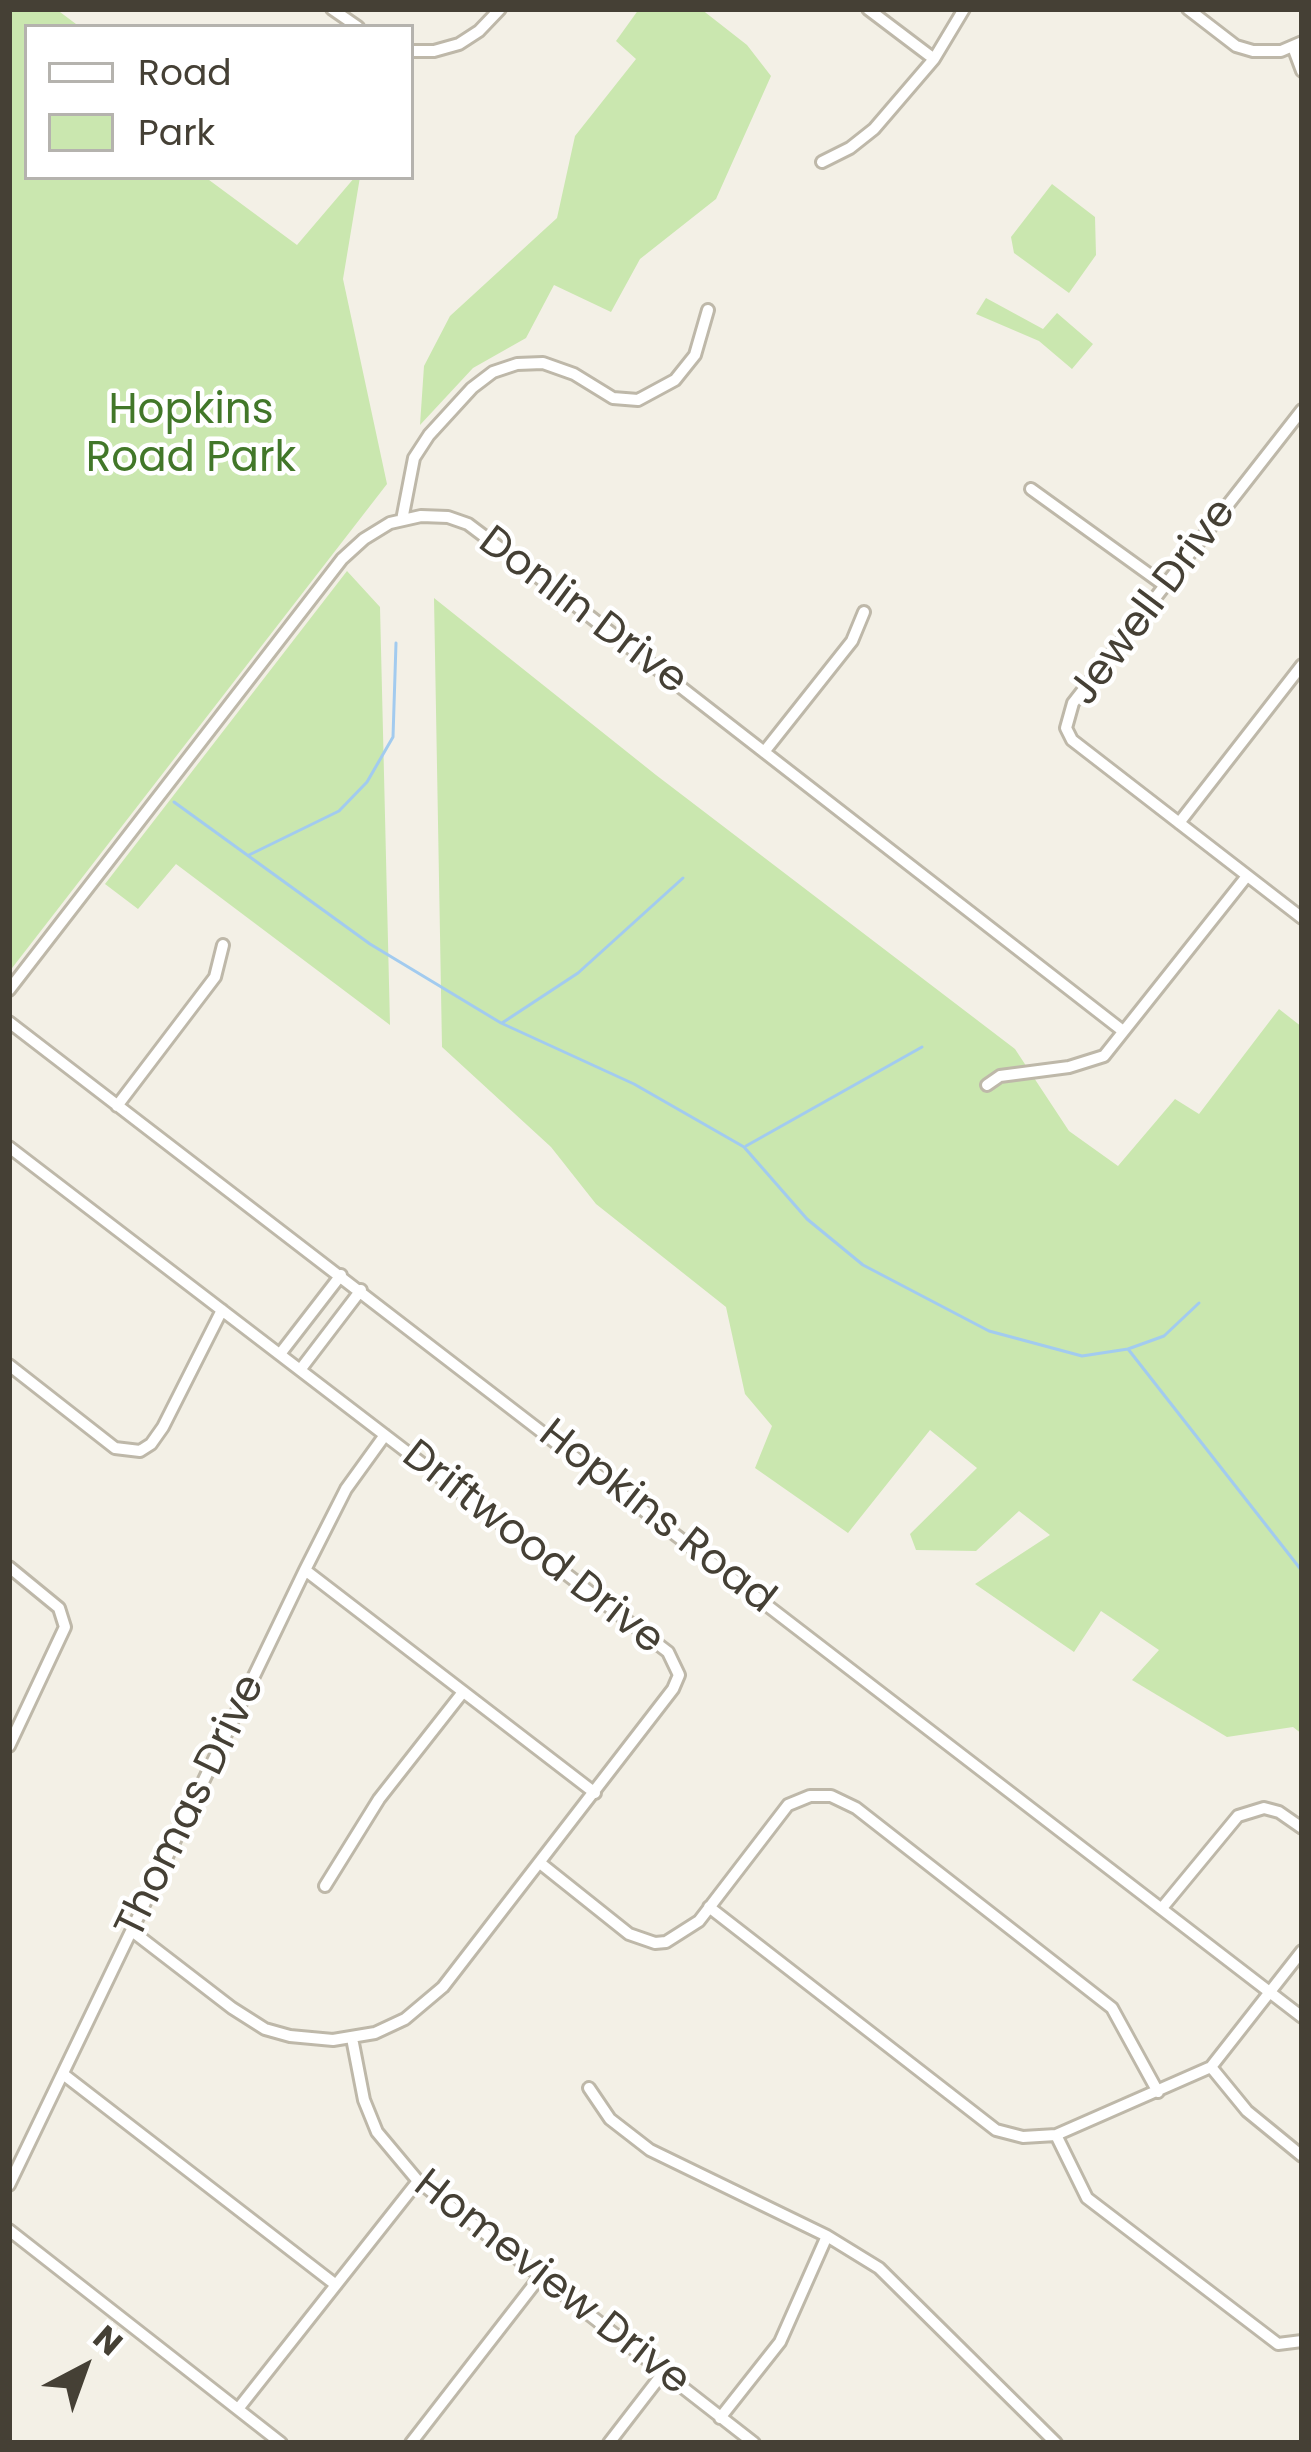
<!DOCTYPE html>
<style>
body{margin:0}
#map{position:relative;width:1311px;height:2452px;overflow:hidden;background:#f3f0e6;font-family:Poppins,sans-serif}
canvas{display:block}
.frame{position:absolute;inset:0;border:12px solid #454035;pointer-events:none}
.legend{position:absolute;left:24px;top:24px;width:390px;height:156px;box-sizing:border-box;background:#fff;border:3px solid #b5b3ae;margin:0;padding:15px 21px;list-style:none;font-size:36px;color:#454035}
.legend li{display:flex;align-items:center;gap:24px;height:60px}
.legend b{width:60px;border:3px solid #b5b3ae}
.north{position:absolute;left:24px;top:2308px;width:120px;height:120px;-webkit-text-stroke:9px #fff;paint-order:stroke;rotate:41deg;font-size:33px;font-weight:700;line-height:48px;text-align:center;color:#454035}
.north::after{content:'';display:block;margin:auto;width:42px;height:54px;background:#454035;clip-path:polygon(50% 0,100% 100%,50% 72%,0 100%)}
</style>
<div id="map">
<canvas width="1311" height="2452"></canvas>
<div class="frame"></div>
<ul class="legend">
<li><b style="height:15px;background:#fff"></b>Road</li>
<li><b style="height:33px;background:#cae7af"></b>Park</li>
</ul>
<div class="north">N</div>
</div>
<script>
const ctx = document.querySelector('canvas').getContext('2d');
ctx.lineJoin = 'round';
function paint(path, color) { ctx.fillStyle = color; ctx.fill(path, 'evenodd'); }
const poly = rows => new Path2D(rows.map(r => 'M' + r).join(''));
function stroke(path, color, width, dash) { ctx.strokeStyle = color; ctx.lineWidth = width; ctx.lineCap = dash ? 'butt' : 'round'; ctx.setLineDash(dash || []); ctx.stroke(path); }
function label(font, color, halo, rows, align = 'center') {
  ctx.font = font + ' Poppins,sans-serif'; ctx.lineWidth = 9; ctx.setLineDash([]); ctx.textBaseline = 'middle'; ctx.strokeStyle = halo; ctx.fillStyle = color; for (const [text, x, y, turn = 0] of rows) {
    ctx.save(); ctx.translate(x, y); ctx.rotate((+turn || 0) * Math.PI / 180); ctx.textAlign = isNaN(turn) ? turn : align; if (halo) ctx.strokeText(text, 0, 0); ctx.fillText(text, 0, 0); ctx.restore();
  }
}
paint(poly([
 [9,9,56,9,80,27,27,27,27,177,205,177,297,245,355,177,360,177,343,279,387,484,9,972],
 [639,9,701,9,747,45,771,76,716,199,640,259,611,312,554,285,526,338,473,368,420,425,424,366,450,316,557,218,575,136,636,59,616,41],
 [1052,184,1095,217,1096,255,1069,293,1014,253,1011,237],
 [986,298,1043,329,1057,313,1093,344,1072,369,1039,341,976,314],
 [347,571,380,607,390,1025,176,864,138,909,105,884],
 [434,598,656,775,1015,1049,1069,1131,1118,1166,1175,1099,1199,1114,1279,1009,1302,1027,1302,1734,1293,1727,1227,1737,1132,1680,1159,1650,1101,1611,1074,1652,975,1584,1050,1535,1019,1511,976,1551,916,1550,910,1534,977,1468,930,1430,848,1533,755,1468,772,1426,745,1394,726,1307,596,1204,551,1147,442,1047]
]), '#cae7af');
stroke(poly([
 [174,802,370,944,501,1023,634,1084,744,1147,807,1219,863,1265,989,1331,1082,1356,1128,1349,1302,1571],
 [249,855,339,811,367,782,393,737,396,643],
 [502,1023,578,973,683,878],
 [746,1146,922,1047],
 [1128,1349,1164,1336,1199,1303]
]), '#a2cbef', 3);
const minor = poly([
 [332,9,358,27],
 [868,9,934,59],
 [1188,9,1236,46,1253,51,1281,51,1302,42],
 [1293,47,1302,71],
 [411,51,434,51,459,44,479,31,500,9],
 [822,162,850,148,874,129,934,59,964,9],
 [1302,410,1073,703,1066,728,1072,740,1302,918],
 [1031,489,1164,585],
 [402,520,414,458,429,435,472,388,493,372,517,364,543,363,574,374,613,398,638,400,675,380,695,355,708,310],
 [764,752,852,641,864,612],
 [1179,823,1302,665],
 [9,990,342,559,364,539,390,523,421,516,448,517,468,524,570,601,1123,1031],
 [9,1022,1302,2017],
 [987,1085,1000,1076,1069,1067,1104,1056,1247,876],
 [117,1106,215,977,223,945],
 [9,1147,668,1652,679,1675,673,1689,443,1987,405,2019,375,2033,333,2040,290,2036,265,2029,232,2008,132,1931],
 [280,1354,341,1275],
 [9,1365,115,1448,140,1451,151,1444,163,1427,222,1310],
 [300,1370,361,1290],
 [9,1567,59,1608,65,1627,9,1746],
 [305,1570,595,1793],
 [540,1863,629,1934,655,1943,666,1942,699,1921,788,1805,810,1796,831,1796,856,1808,1112,2008,1158,2092],
 [325,1886,379,1799,463,1692],
 [709,1907,996,2130,1023,2137,1056,2135,1211,2067,1302,1951],
 [1162,1908,1238,1816,1264,1808,1279,1812,1302,1828],
 [352,2038,364,2100,377,2132,418,2181,754,2443],
 [1211,2067,1247,2111,1302,2156],
 [63,2074,336,2285],
 [589,2088,610,2119,650,2150,827,2236,879,2268,1056,2443],
 [1056,2135,1087,2198,1278,2344,1302,2341],
 [9,2185,305,1570,346,1489,385,1435],
 [9,2230,281,2443],
 [238,2409,418,2181],
 [720,2418,780,2342,827,2236],
 [411,2443,539,2278],
 [609,2443,663,2373]
]);
stroke(minor, '#beb8a9', 16);
stroke(minor, '#fff', 10);
label('42px', '#427729', '#fff', [
 ["Hopkins",191,412],
 ["Road Park",191,460]
]);
label('42px', '#454035', '#fff', [
 ["Jewell Drive",1154,603,-53],
 ["Donlin Drive",582,612,37],
 ["Hopkins Road",656,1518,38],
 ["Driftwood Drive",532,1549,38],
 ["Thomas Drive",192,1807,-64],
 ["Homeview Drive",551,2284,38]
]);
</script>
